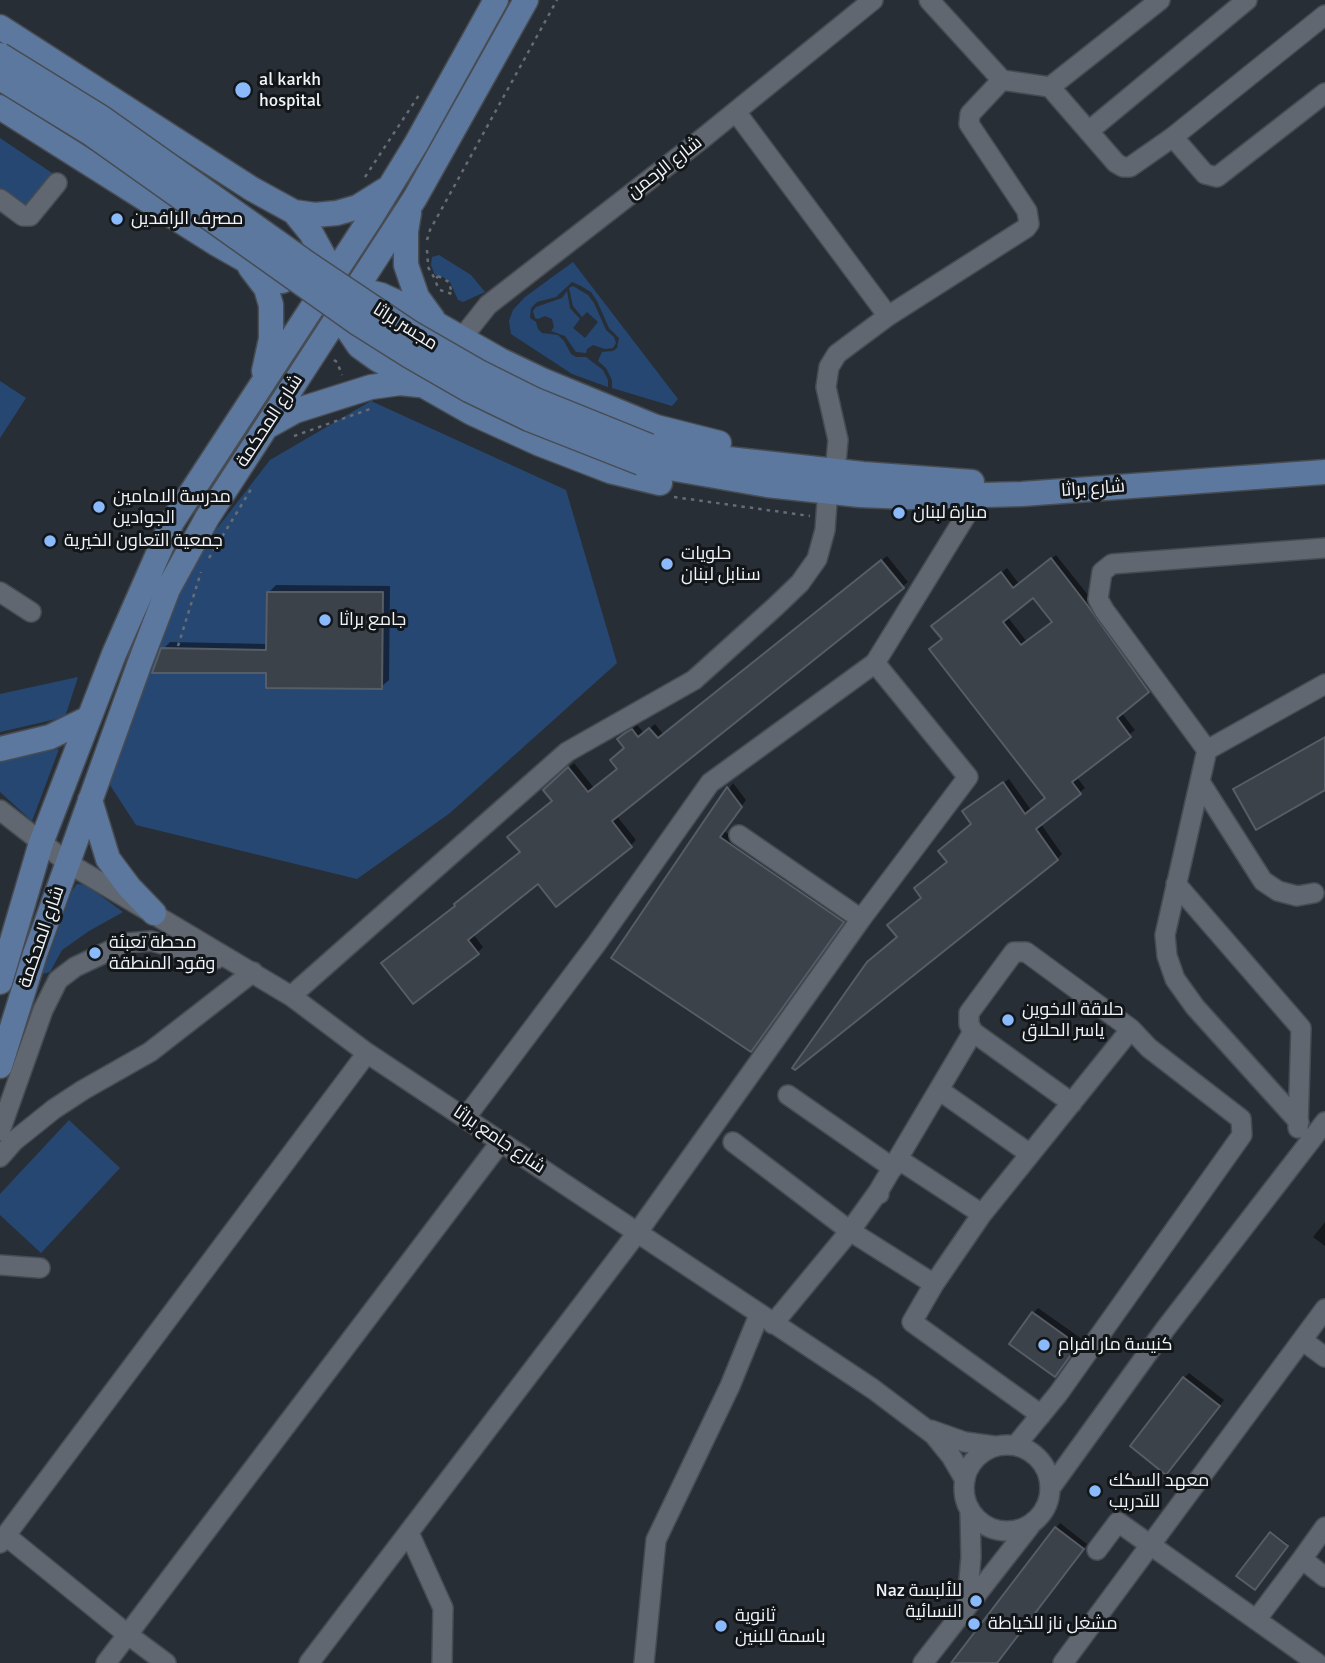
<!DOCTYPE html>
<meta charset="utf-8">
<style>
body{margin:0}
canvas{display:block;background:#282e36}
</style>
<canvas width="1325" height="1663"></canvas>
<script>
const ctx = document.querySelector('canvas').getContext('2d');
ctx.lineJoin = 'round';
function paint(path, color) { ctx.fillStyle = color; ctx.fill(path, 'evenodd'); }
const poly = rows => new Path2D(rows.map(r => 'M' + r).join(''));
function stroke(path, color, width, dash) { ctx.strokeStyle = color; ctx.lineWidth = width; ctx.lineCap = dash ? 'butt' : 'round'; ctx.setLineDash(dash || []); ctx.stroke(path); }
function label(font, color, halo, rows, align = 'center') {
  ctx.font = font + ' Signika,Cairo,sans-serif'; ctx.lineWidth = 6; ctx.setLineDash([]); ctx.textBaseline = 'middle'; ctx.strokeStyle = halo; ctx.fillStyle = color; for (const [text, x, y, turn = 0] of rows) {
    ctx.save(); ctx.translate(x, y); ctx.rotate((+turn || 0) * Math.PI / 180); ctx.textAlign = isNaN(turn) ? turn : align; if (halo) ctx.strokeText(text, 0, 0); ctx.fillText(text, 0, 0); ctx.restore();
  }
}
paint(poly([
 [0,138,52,173,25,213,0,196],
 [439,255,471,275,485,292,463,302,458,300,450,282,443,277,435,275,431,265,432,257],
 [573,262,678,399,672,406,612,388,612,380,606,368,598,361,602,352,613,351,617,348,619,338,609,328,597,301,591,292,581,286,572,282,556,297,537,302,531,308,530,318,536,322,538,329,542,333,558,335,564,341,571,354,576,357,586,357,603,370,608,380,608,387,572,374,511,334,509,321,513,310,525,297],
 [573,286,588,295,594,303,606,330,614,337,616,343,613,348,605,349,593,345,587,349,586,353,576,352,565,336,551,331,554,327,552,319,545,316,538,319,535,318,533,311,536,307,562,298,567,291,570,308,580,319,573,328,585,338,598,322,587,312,582,317,573,306,569,288],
 [0,381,26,398,0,438],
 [371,401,566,490,617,663,450,813,357,879,136,825,108,782,188,566,270,460],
 [78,677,65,717,0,732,0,694],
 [59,749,32,821,0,792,0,760],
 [77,884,86,885,123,912,89,931,62,950,50,972,42,974,72,891],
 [69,1120,120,1168,41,1253,0,1215,0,1194]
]), '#264772');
paint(poly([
 [1056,555,1092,600,1153,686,1121,712,1135,730,1076,776,1085,788,1041,824,1062,854,1057,859,899,937,973,823,969,807,1009,779,1031,810,1046,798,943,639,939,621,1007,568,1019,584],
 [1034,596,1054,621,1027,642,1007,616],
 [887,556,908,582,616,815,636,840,631,845,557,905,539,882,473,934,483,947,478,952,413,1002,457,906,522,852,554,801,545,790,574,763,594,788,619,768,626,748,625,735,632,729,637,725,644,733,655,724,663,734],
 [276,585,390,586,389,680,381,687,267,671,163,649,170,642,268,644,269,592],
 [1325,736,1325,788,1235,789,1240,784],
 [733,783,746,800,724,831,847,916,756,1044,613,957],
 [1325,1222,1325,1246,1313,1237],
 [1038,1308,1082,1339,1060,1370,1033,1313],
 [1189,1373,1224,1400,1171,1468,1184,1378],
 [1060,1523,1087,1544,996,1663,954,1663],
 [1272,1532,1288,1544,1255,1588,1239,1576]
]), '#0007');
const building = poly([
 [1051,558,1088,606,1149,692,1117,718,1131,737,1072,782,1081,794,1036,829,1058,860,795,1070,792,1068,867,962,897,937,887,925,921,898,914,888,947,862,938,851,971,824,962,811,1003,782,1025,814,1045,798,929,649,942,639,931,626,1001,572,1013,588,1051,558],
 [1033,598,1052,622,1021,645,1003,622,1033,598],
 [881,560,904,588,612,821,632,847,556,907,538,884,468,940,479,954,413,1004,381,963,455,906,454,904,520,852,507,837,552,801,543,790,568,767,588,792,617,769,610,760,624,748,617,739,625,733,632,729,638,737,649,728,658,738,881,560],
 [267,592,383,592,382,689,266,688,266,673,152,673,161,648,266,650,267,592],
 [1325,737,1325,790,1256,830,1233,789,1325,737],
 [727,787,742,807,720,837,844,922,751,1052,611,958,727,787],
 [1032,1312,1078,1345,1055,1377,1009,1344,1032,1312],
 [1183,1377,1220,1406,1166,1475,1130,1446,1183,1377],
 [1055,1527,1084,1549,997,1663,951,1663,1055,1527],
 [1270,1532,1288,1546,1255,1590,1236,1576,1270,1532]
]);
paint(building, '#3c424a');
stroke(building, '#565d66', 2);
const minor = poly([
 [929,0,1002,80,1050,87,1116,163,1123,167,1130,167,1173,137,1325,15],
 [1050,87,1160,0],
 [736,112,888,316,1026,228,1029,224,1027,211,969,124,970,114,1002,80],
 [1090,130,1247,0],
 [1173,137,1205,174,1217,177,1325,93],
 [0,199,23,216,30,216,57,183],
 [461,339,488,305,703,138,873,0],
 [836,462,838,440,826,387,829,367,837,354,888,316],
 [0,592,31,612],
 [1207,750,1104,610,1098,599,1102,572,1112,564,1325,548],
 [1200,782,1263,881,1278,891,1297,896,1314,893],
 [0,810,68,863,291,996,367,1053,873,1389,934,1435,951,1456,965,1480],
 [739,835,861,919],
 [1176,884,1301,1028,1298,1128],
 [291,996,567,752,694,680,775,607,800,583,817,559,825,530,827,502],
 [939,1090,1030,1154],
 [788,1095,893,1168],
 [466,1117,597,943,710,783,875,663,978,496],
 [1299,1122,1195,1007,1175,979,1167,956,1165,935,1207,750,1325,684],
 [0,1131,43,1010,58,980,75,967,126,943,151,941,216,959],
 [733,1142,850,1231,934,1284],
 [0,1157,14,1141,54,1109,83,1090,150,1052,253,972],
 [898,1159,982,1214],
 [878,1192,973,1032],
 [0,1265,40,1268],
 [773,1324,850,1231,878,1192,879,1194],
 [1302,1340,1325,1357],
 [1041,1415,912,1322,934,1284,982,1214,1131,1029],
 [931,1430,965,1442,994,1446],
 '964 1488a43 43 0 1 1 86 0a43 43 0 1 1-86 0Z',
 [1016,1445,1058,1394,1242,1135,1241,1119,1149,1048,1131,1029,1026,952,1014,952,969,1013,969,1024,973,1032,1072,1103],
 [1051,1487,1166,1328,1325,1122],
 [1325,1527,1302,1559,1325,1577],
 [409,1533,443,1608,442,1663],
 [5,1535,127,1634,166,1663],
 [0,1543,367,1053],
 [1097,1550,1118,1522,1317,1663],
 [967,1603,971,1557,970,1510],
 [1256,1620,1302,1559],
 [106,1663,500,1143],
 [309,1663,637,1233,861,919,968,777,875,663],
 [644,1663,656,1540,730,1386,759,1315],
 [923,1663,1030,1526],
 [1063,1663,1325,1309]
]);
const major = poly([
 [0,27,252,189,294,212,315,215,337,213,358,207,385,190],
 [0,107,217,244,282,281],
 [294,212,311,233,329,266],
 [409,213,406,231,406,265,417,297,433,319],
 [250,267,266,288,271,305,271,339,264,371],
 [365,291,381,295,403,305,500,360,542,380,656,427,719,443],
 [344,324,359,346,377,359,472,413,540,444,610,471,660,483],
 [270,425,295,411,371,387,400,383,419,385],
 [649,446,728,459,863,474,972,482],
 [641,463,767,485,860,495,908,497,1022,494,1325,472],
 [0,749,50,737,87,719],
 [90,800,108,859,129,887,154,913],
 [0,982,41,843,114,654,172,522,370,219,416,144,496,0],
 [0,1066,35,954,139,665,168,589,207,518,415,198,526,0]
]);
stroke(minor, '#474c52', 22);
stroke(major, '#474c52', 27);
stroke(poly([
 [365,177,421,92],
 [427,240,430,230,557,0],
 [427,250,428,264],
 [428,267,435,279],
 [438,276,449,282,452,294,440,290,437,285,435,280,438,276],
 [334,360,337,362,342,375],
 [294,436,370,409],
 [674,497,810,516],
 [209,558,253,486],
 [178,646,201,572]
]), '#676c73', 2.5, [3.5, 5]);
stroke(minor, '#606770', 19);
stroke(major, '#5c789f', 24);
const majorBridge = poly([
 [0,55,102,118,311,266,411,333,477,371,535,400,649,446],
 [0,78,90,133,356,322,410,356,469,390,529,419,641,463]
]);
stroke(majorBridge, '#474c52', 27, []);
stroke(majorBridge, '#5c789f', 24);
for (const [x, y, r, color] of [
 [243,90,9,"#8abafc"],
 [117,219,7,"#8abafc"],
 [99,507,7,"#8abafc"],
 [899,513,7,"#8abafc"],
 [50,541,7,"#8abafc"],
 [667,564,7,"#8abafc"],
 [325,620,7,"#8abafc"],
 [95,953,7,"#8abafc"],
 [1008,1020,7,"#8abafc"],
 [1044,1345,7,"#8abafc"],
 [1095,1491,7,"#8abafc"],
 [976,1601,7,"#8abafc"],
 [974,1624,7,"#8abafc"],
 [721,1626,7,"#8abafc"]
]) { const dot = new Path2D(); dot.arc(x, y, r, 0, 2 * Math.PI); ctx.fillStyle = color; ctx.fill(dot); stroke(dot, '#131619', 2.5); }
label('18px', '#f1f5fa', '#131619', [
 ["al karkh",259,80],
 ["hospital",259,101],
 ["مصرف الرافدين",131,219],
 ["مدرسة الامامين",113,497],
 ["الجوادين",113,518],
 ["منارة لبنان",913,513],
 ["جمعية التعاون الخيرية",64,541],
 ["حلويات",681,554],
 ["سنابل لبنان",681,575],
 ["جامع براثا",339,620],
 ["محطة تعبئة",109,943],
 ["وقود المنطقة",109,964],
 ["حلاقة الاخوين",1022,1010],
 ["ياسر الحلاق",1022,1031],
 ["كنيسة مار افرام",1058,1345],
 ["معهد السكك",1109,1481],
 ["للتدريب",1109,1502],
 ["Naz للألبسة",962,1591,"right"],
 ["النسائية",962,1612,"right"],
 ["ثانوية",735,1616],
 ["باسمة للبنين",735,1637],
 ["مشغل ناز للخياطة",988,1624]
], 'left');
label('18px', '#f1f5fa', '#131619', [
 ["شارع الرحمن",665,168,-38],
 ["مجسر براثا",405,327,32],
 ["شارع المحكمة",270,421,-57],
 ["شارع براثا",1093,489,-4],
 ["شارع المحكمة",42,937,-71],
 ["شارع جامع براثا",499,1140,34]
]);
</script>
